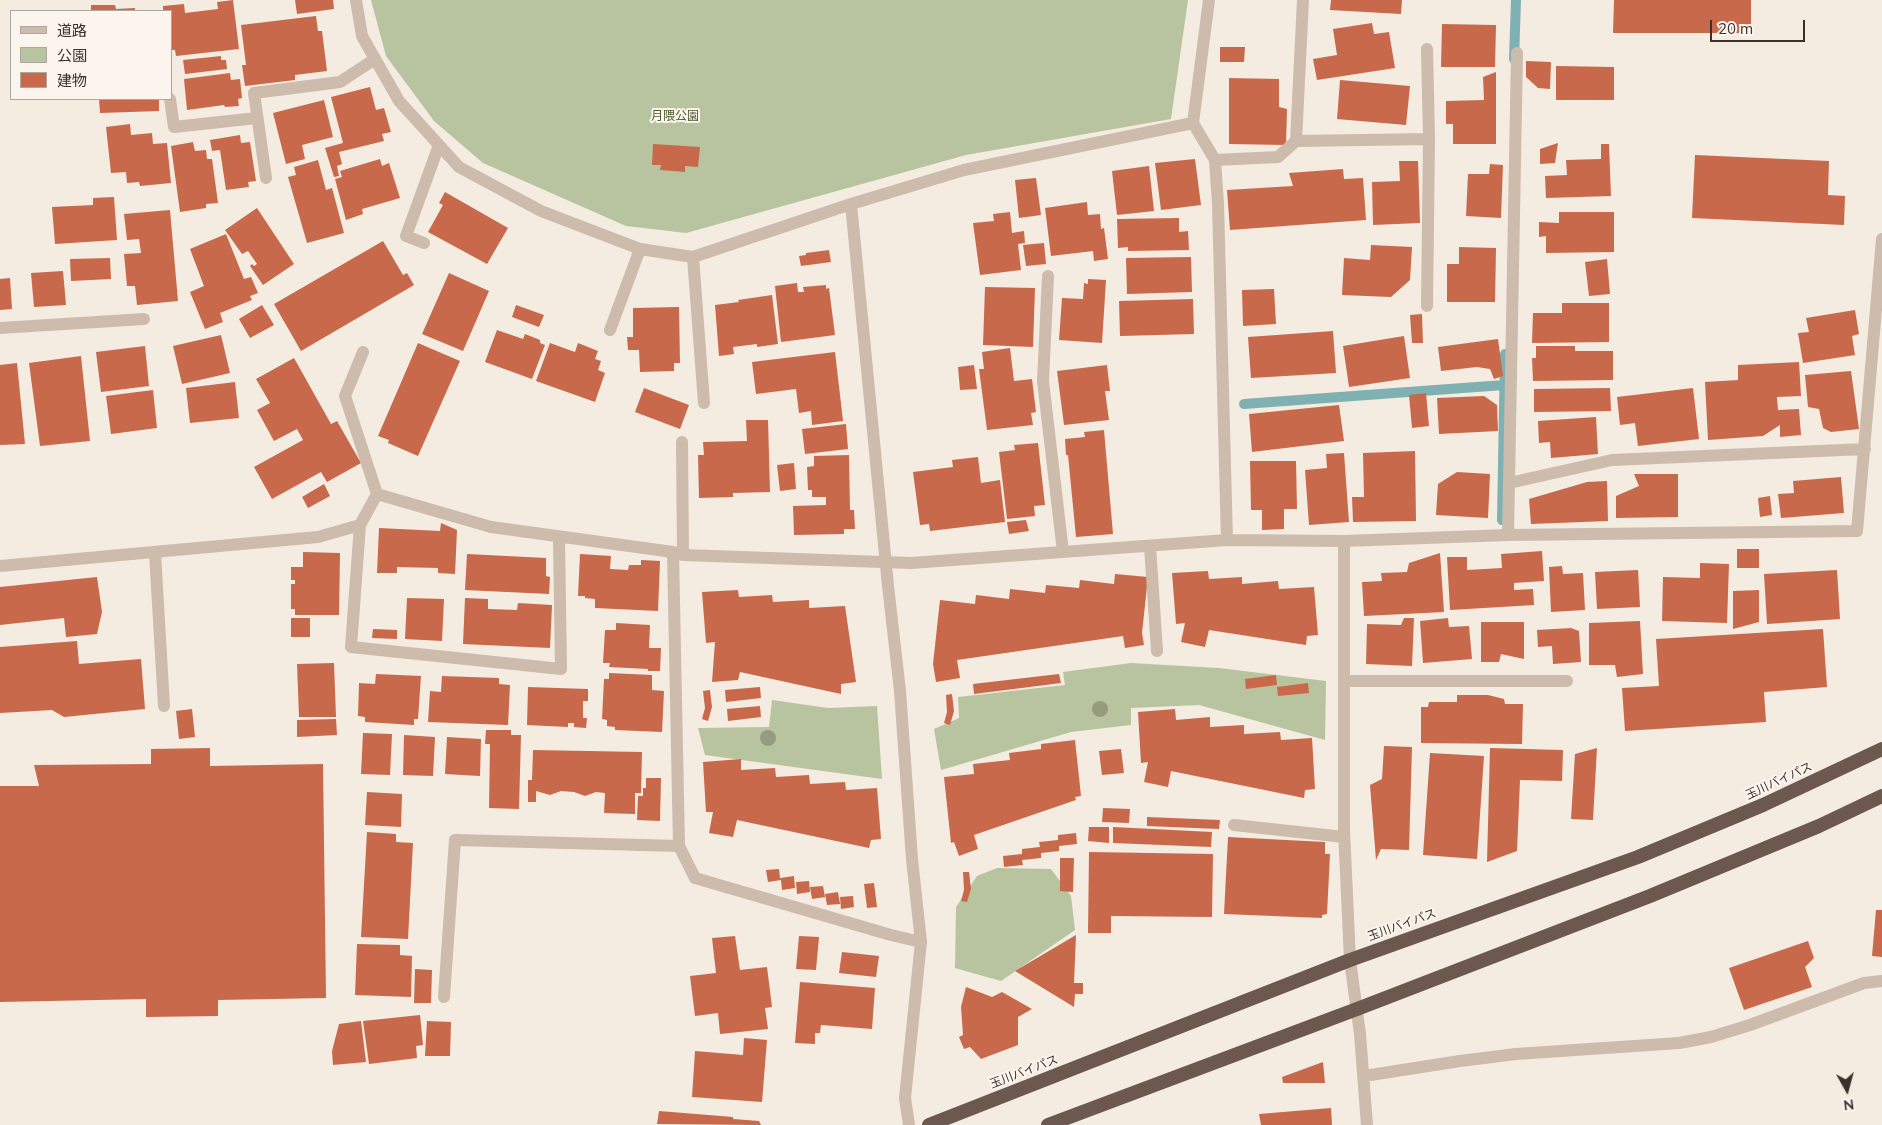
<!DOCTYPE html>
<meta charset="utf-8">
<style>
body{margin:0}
#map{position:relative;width:1882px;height:1125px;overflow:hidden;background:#f4ebe1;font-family:Mulish,"Noto Sans JP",sans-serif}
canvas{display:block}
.legend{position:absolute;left:10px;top:10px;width:162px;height:90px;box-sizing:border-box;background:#fbf5ee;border:1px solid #aea6a0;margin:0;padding:6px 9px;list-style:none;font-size:15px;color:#3b302b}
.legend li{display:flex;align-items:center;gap:10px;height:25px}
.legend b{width:25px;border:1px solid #aea6a0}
.north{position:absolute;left:1822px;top:1065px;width:50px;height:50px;-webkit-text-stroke:4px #fbf5ee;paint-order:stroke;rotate:173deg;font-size:14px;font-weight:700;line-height:20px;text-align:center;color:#3b302b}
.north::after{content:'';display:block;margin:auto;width:18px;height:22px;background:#3b302b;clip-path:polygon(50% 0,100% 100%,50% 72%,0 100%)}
.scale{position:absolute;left:1710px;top:20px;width:95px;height:22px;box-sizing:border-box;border:2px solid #3b302b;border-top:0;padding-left:6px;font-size:15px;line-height:18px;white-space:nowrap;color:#3b302b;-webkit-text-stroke:4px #fbf5ee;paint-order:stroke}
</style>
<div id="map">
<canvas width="1882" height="1125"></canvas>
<ul class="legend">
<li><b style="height:6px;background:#cdbbac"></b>道路</li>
<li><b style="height:14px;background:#b8c4a0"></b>公園</li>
<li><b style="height:14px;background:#c8694b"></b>建物</li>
</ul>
<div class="north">N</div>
<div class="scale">20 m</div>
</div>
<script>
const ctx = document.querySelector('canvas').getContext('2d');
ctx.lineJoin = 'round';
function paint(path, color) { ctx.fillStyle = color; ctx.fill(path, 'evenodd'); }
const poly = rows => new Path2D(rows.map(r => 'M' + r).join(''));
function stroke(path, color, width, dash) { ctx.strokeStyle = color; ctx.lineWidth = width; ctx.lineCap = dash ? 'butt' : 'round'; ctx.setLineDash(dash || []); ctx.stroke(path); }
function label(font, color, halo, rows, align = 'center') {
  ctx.font = font + ' Mulish,"Noto Sans JP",sans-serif'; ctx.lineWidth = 4; ctx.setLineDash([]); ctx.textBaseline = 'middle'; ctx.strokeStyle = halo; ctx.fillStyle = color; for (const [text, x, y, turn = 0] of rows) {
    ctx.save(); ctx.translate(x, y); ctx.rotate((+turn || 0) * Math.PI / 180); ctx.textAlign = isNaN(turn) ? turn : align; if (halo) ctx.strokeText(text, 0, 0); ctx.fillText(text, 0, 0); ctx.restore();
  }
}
paint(poly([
 [371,0,1188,0,1171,119,966,155,686,233,626,226,483,163,434,121,386,56],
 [1131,663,1219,668,1326,681,1325,740,1199,705,1131,708,1131,725,1071,732,941,770,934,729,959,718,958,697,1065,685,1063,672],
 [772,700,828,708,877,706,882,779,705,755,698,728,769,727],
 [997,868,1051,869,1071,896,1075,930,1001,981,955,968,956,907,977,876]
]), '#b8c4a0');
stroke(poly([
 [1514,59,1516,0],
 [1244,404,1504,385],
 [1502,520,1505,354]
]), '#7fb0b2', 10);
paint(poly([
 [233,0,239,49,176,56,175,50,171,50,171,11,163,11,163,6,184,4,185,13,218,9,217,2],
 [295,0,333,0,334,9,297,14],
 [1331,0,1402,0,1401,14,1330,10],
 [1614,0,1751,0,1751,33,1613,33],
 [91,5,115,5,116,9,135,8,135,11,91,11],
 [316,16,318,31,322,31,327,71,295,75,295,80,245,86,242,65,246,65,241,25],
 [1372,23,1374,34,1389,32,1395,68,1317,80,1313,59,1337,55,1333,29],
 [1442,24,1496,25,1495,67,1441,67],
 [1220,47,1245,47,1244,62,1220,62],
 [221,56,221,60,226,60,227,69,185,74,183,60],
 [1526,61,1551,62,1550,89,1538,88,1526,77],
 [1556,66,1614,67,1614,100,1556,100],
 [1496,72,1496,144,1453,144,1453,124,1446,124,1446,101,1484,100,1483,77],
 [230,73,231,80,240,79,242,98,238,99,239,106,225,107,224,105,187,110,184,79],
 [1229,78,1279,79,1279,107,1287,109,1286,145,1229,144],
 [1340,80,1410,86,1406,125,1337,119],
 [370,87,376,110,384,108,391,132,382,134,384,141,339,152,342,164,337,166,339,176,334,177,325,148,343,143,331,97],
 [99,99,159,99,159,111,100,113],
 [324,100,333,137,302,145,305,159,286,164,273,113],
 [130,124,131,135,152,133,153,144,167,143,171,183,140,186,139,182,127,183,126,172,111,173,106,127],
 [240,135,241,143,250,142,256,181,248,182,249,187,226,190,220,150,212,151,210,140],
 [193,142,195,151,206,150,207,159,212,159,218,203,206,204,206,208,180,212,171,146],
 [1558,143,1555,163,1540,164,1540,149],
 [653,144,700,147,698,167,685,166,685,172,660,170,661,165,652,165],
 [1601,144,1609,144,1611,196,1546,198,1545,176,1567,175,1566,160,1601,159],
 [1695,155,1829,161,1828,195,1845,196,1844,225,1692,218],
 [380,159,382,166,389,163,400,198,362,209,363,214,346,220,335,179,342,177,340,171],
 [1195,159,1201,205,1161,210,1155,163],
 [318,160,326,190,332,188,344,233,307,243,288,177,296,175,294,167],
 [1399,161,1418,161,1420,223,1373,225,1372,182,1400,181],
 [1490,164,1503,165,1501,218,1466,216,1468,174,1489,174],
 [1149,166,1154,211,1117,215,1112,171],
 [1343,169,1344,179,1363,178,1366,220,1230,230,1227,190,1293,186,1289,173],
 [1036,178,1041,215,1019,218,1015,180],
 [445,192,508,228,487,264,428,232,443,205,439,203],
 [114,197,117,240,55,244,52,207,93,205,93,198],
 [1087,202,1088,215,1100,214,1101,229,1104,228,1108,259,1094,261,1093,251,1051,256,1045,208],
 [257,208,294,264,263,285,250,266,252,264,254,266,257,264,248,251,242,254,225,230],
 [170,210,178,301,137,305,135,286,127,286,124,254,141,253,139,239,127,240,124,214],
 [1010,212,1012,233,1024,231,1025,243,1018,244,1021,270,980,275,973,223,994,221,993,214],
 [1559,212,1614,212,1614,252,1546,253,1546,236,1539,237,1539,222,1559,223],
 [1179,218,1179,232,1188,231,1189,250,1128,251,1128,247,1118,248,1117,219],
 [226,234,244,279,251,277,258,293,250,296,252,300,220,313,223,322,205,329,190,292,204,286,190,249],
 [383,241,403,275,407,273,414,285,301,351,274,304],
 [1044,243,1046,264,1026,266,1023,245],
 [1371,245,1412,247,1410,280,1391,297,1342,295,1344,258,1370,260],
 [1459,247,1496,248,1495,302,1447,302,1447,264,1459,264],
 [829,250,831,262,801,266,799,256,806,255,806,253],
 [1191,257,1192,292,1127,294,1126,258],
 [110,258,111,279,71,281,70,259],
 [1607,259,1610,294,1589,296,1585,262],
 [63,271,66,305,34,307,31,273],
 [449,273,489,291,463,351,422,334],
 [10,278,12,309,0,310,0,279],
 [1088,279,1106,280,1102,343,1059,340,1062,298,1083,299,1084,283,1088,284],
 [797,283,798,292,804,292,803,287,826,285,826,289,829,288,835,335,781,342,775,286],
 [985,287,1035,288,1033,347,983,345],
 [1274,289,1276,324,1243,326,1242,290],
 [772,295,778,344,757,347,757,344,733,347,734,354,719,356,715,305,739,302,738,300],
 [1193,299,1194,334,1120,336,1119,301],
 [1562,303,1609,303,1609,342,1532,343,1533,313,1562,313],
 [262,305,274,325,250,338,239,319],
 [516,305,544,315,539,327,512,317],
 [679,307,680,363,674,363,674,371,640,372,639,350,628,350,627,337,633,337,633,308],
 [1855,310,1859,334,1852,336,1855,355,1803,363,1798,333,1809,332,1806,318],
 [1422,314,1423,343,1412,343,1410,315],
 [497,330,523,339,525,334,540,340,540,343,545,345,532,379,485,362],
 [1333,331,1336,373,1251,378,1248,337],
 [221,335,230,373,182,384,173,346],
 [1404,336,1410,378,1349,387,1343,346],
 [1498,339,1503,376,1494,379,1490,369,1477,367,1441,371,1438,347],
 [418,343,460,361,418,456,388,443,389,440,378,436],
 [550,343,575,352,578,343,598,351,595,359,601,361,598,370,605,373,595,402,536,381],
 [145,346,149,386,101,392,96,352],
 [1536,346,1575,346,1575,351,1613,351,1613,380,1533,381,1532,358,1536,358],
 [1010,348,1014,381,1032,379,1036,412,1031,413,1033,425,987,430,979,369,984,369,982,352],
 [835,352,843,421,812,425,811,411,799,413,796,389,756,394,752,362],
 [81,356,90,441,40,446,29,363],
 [294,358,331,424,337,421,361,463,327,482,321,472,272,499,254,467,303,440,297,429,274,441,257,410,270,403,256,379],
 [1799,362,1801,396,1777,397,1778,410,1799,409,1801,435,1780,437,1780,425,1763,436,1708,440,1705,382,1738,380,1738,365],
 [17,363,25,444,0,445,0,365],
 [974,365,977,389,960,390,958,367],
 [1107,365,1110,391,1105,391,1109,420,1064,425,1057,371],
 [1851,371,1859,429,1831,432,1823,428,1819,409,1808,407,1805,375],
 [235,382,239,418,190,423,186,388],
 [644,388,689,405,680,429,635,412],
 [1610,388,1611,411,1534,412,1534,389],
 [1693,388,1699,439,1638,446,1635,423,1620,425,1617,397],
 [153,390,157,428,111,434,106,396],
 [1426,393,1429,426,1412,428,1409,395],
 [1484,396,1497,405,1498,431,1439,434,1437,398],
 [1339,405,1344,441,1252,452,1249,414],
 [1596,417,1598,454,1551,458,1550,442,1539,443,1538,421],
 [746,420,768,420,770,492,733,493,733,497,699,498,698,455,704,455,703,442,747,441],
 [846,424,848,449,805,454,802,429],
 [1104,430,1113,534,1076,537,1068,455,1066,455,1065,439,1085,437,1084,432],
 [1038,443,1045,505,1034,506,1035,516,1007,519,999,452,1015,450,1014,445],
 [1415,451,1416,521,1353,522,1352,497,1364,497,1363,453],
 [1344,453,1349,522,1309,525,1305,470,1327,468,1326,454],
 [849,455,850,510,854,510,855,529,844,529,844,534,794,535,793,506,826,505,826,497,812,497,812,490,808,490,807,467,814,466,814,456],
 [978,457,981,483,1000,480,1005,522,930,531,929,524,920,525,913,472,953,467,952,460],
 [1250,461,1296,461,1297,509,1284,509,1284,529,1262,530,1262,510,1251,510],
 [794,463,796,489,780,491,777,465],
 [1457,472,1490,474,1488,518,1436,515,1438,484],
 [1634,474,1678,474,1678,517,1616,518,1616,496,1639,486],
 [1841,477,1844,513,1781,518,1778,494,1794,493,1793,481],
 [1607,481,1608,521,1531,524,1529,499,1587,482],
 [324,484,330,496,308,508,302,497],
 [1770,496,1772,515,1760,517,1758,498],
 [1026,520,1029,531,1009,534,1007,522],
 [441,523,457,530,455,574,438,573,438,568,397,567,397,573,377,573,379,528,440,531],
 [1737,549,1759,549,1759,568,1737,568],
 [1542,551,1544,581,1514,583,1514,590,1533,589,1534,605,1450,610,1447,557,1467,557,1467,570,1502,568,1501,554],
 [303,552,340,553,339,615,295,615,295,609,291,609,291,584,295,584,295,580,291,580,291,567,303,567],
 [1440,553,1444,612,1364,616,1362,582,1382,581,1381,573,1407,572,1409,563],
 [467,554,546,558,546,576,550,577,549,594,465,590],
 [580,554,611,556,610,569,628,570,629,565,641,565,641,560,660,561,658,611,595,608,595,599,585,598,585,596,578,596],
 [1700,563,1729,564,1727,623,1662,621,1663,577,1700,578],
 [1562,566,1563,574,1583,573,1585,610,1551,612,1549,567],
 [1638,570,1640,607,1597,609,1595,572],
 [1837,570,1840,619,1767,624,1764,574],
 [1208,571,1209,579,1242,577,1242,584,1278,581,1279,589,1314,587,1318,635,1307,636,1306,645,1209,630,1205,647,1181,642,1185,623,1176,624,1172,573],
 [1115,574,1148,577,1142,633,1144,645,1125,648,1123,636,957,660,960,678,936,682,933,664,940,600,975,604,976,595,1009,599,1010,589,1045,593,1046,585,1079,588,1080,580,1114,584],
 [97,577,102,612,97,634,66,637,64,618,0,625,0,587],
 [738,590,739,597,772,595,773,602,809,600,809,608,845,606,856,682,841,684,841,694,740,672,738,680,712,682,715,642,706,643,702,592],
 [1759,590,1759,622,1733,629,1733,591],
 [407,598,444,599,442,641,405,639],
 [465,598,488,599,488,609,517,610,518,603,552,605,550,648,463,644],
 [291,618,310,618,310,637,291,637],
 [1404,618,1414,618,1412,666,1366,664,1367,624,1401,625],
 [1448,618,1449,627,1469,626,1472,659,1423,663,1420,621],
 [1640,621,1643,674,1617,677,1615,665,1589,665,1589,623],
 [1481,622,1524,622,1524,659,1501,654,1499,662,1481,662],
 [616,623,650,625,649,648,661,648,660,671,648,671,648,669,609,667,610,663,603,663,605,630,616,630],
 [1571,628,1579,631,1581,662,1553,664,1552,646,1538,647,1537,630],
 [373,629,397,630,397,639,372,638],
 [1823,629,1827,687,1764,692,1766,722,1625,731,1622,688,1659,686,1656,639],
 [77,641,79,664,141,659,145,709,64,717,52,710,0,713,0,647],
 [334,663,336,717,299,717,297,664],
 [609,673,652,675,652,690,664,691,662,732,615,730,615,727,607,726,607,720,602,719,604,679,609,679],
 [376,674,421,676,418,719,414,719,414,725,365,722,365,717,358,716,359,683,375,684],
 [1059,674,1061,683,974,694,973,684],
 [1276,675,1277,685,1246,689,1245,679],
 [442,676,499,678,499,684,510,685,508,725,428,722,430,691,441,692],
 [1308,683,1309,693,1278,696,1277,687],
 [528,687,588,689,588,701,583,701,583,718,587,718,586,728,574,727,574,723,568,723,568,727,527,725],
 [760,687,761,698,726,702,725,690],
 [710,690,712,707,708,721,702,719,705,708,703,691],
 [952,694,954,711,950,725,944,723,947,712,946,695],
 [1457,695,1488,695,1504,699,1505,704,1523,704,1522,744,1421,743,1421,707,1428,707,1429,702,1457,702],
 [760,706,761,717,728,721,727,709],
 [192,709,195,737,179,739,176,711],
 [1175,709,1176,720,1210,717,1210,727,1244,725,1244,734,1280,732,1281,740,1312,738,1315,789,1305,790,1304,798,1171,771,1168,787,1144,782,1148,762,1141,763,1138,712],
 [336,719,337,735,297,737,297,720],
 [486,730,511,730,511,735,521,735,519,809,489,808,490,744,485,744],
 [363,733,392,734,390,775,361,774],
 [404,735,435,737,433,776,403,775],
 [447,737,481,739,480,776,445,774],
 [1075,740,1081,796,1075,797,1076,800,974,835,978,849,959,856,954,842,951,843,944,777,974,774,973,764,1010,760,1009,753,1041,749,1041,744],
 [1384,746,1412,747,1409,850,1381,849,1376,860,1370,785,1382,779],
 [210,748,210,766,323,764,326,998,218,1000,218,1016,146,1017,146,999,0,1002,0,786,39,786,34,765,151,764,151,749],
 [1490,748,1563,750,1562,781,1520,780,1517,851,1487,862],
 [1597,748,1593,820,1571,819,1575,754],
 [1121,749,1124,773,1102,775,1099,751],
 [533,750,642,752,641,793,635,793,635,814,604,813,605,793,596,792,585,796,574,792,561,791,550,795,536,791,536,802,528,802,528,780,532,780],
 [1430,753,1484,756,1477,859,1423,855],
 [741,759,741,770,775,768,776,777,809,775,810,784,845,782,846,790,877,788,881,839,871,840,869,848,737,820,733,837,709,833,713,812,706,812,703,762],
 [646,778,661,778,660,821,637,820,638,796,643,796,643,788,646,788],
 [367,792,402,794,401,827,365,825],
 [1103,808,1130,809,1129,823,1102,822],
 [1147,817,1220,820,1219,829,1147,826],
 [1089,827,1109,827,1109,843,1088,841],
 [1113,827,1212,832,1211,847,1113,843],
 [367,832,396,834,396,842,413,843,408,939,361,937],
 [1076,833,1077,844,1059,846,1059,851,1041,853,1041,858,1022,860,1023,865,1004,867,1003,856,1022,854,1022,849,1040,847,1039,842,1058,840,1058,835],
 [1228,837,1325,842,1325,854,1330,854,1327,914,1322,915,1322,918,1224,914],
 [1089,852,1213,854,1212,917,1111,916,1111,933,1088,933],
 [1060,858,1074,858,1073,892,1060,891],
 [779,869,780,878,794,876,795,888,782,890,781,880,768,882,766,870],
 [963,872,969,872,971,889,967,902,961,901,964,890],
 [809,881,810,892,797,894,796,882],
 [874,883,877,907,867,908,864,884],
 [823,886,825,897,812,899,810,887],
 [838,892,840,904,827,905,825,894],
 [853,896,854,907,841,909,840,897],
 [1876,910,1882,910,1882,957,1872,956],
 [1076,935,1074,983,1083,983,1083,994,1075,994,1074,1007,1015,971],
 [735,936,740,970,767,967,772,1007,765,1008,768,1029,720,1034,718,1013,695,1016,690,976,716,973,712,938],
 [799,936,819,937,816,970,796,969],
 [1808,941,1814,958,1805,967,1812,987,1744,1010,1729,968],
 [357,944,400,945,400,955,412,956,411,997,355,995],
 [842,952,879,956,876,977,839,973],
 [415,969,432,970,431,1003,414,1003],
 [800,982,875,988,872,1029,821,1025,820,1033,815,1033,815,1044,795,1043],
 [966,987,992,997,1002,992,1032,1009,1018,1017,1018,1045,981,1059,970,1047,964,1049,959,1037,963,1035,961,1007],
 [420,1015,423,1045,416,1046,417,1058,369,1064,363,1021],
 [361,1021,366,1062,333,1065,332,1051,339,1024],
 [427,1021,451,1022,450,1056,425,1056],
 [744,1038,767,1040,762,1102,692,1097,695,1051,743,1055],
 [1323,1062,1325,1083,1283,1083,1282,1077],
 [1331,1108,1332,1125,1261,1125,1259,1114],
 [659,1111,733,1117,733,1119,759,1121,761,1125,657,1124]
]), '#c8694b');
stroke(poly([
 [1048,276,1043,381,1063,552],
 [0,328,144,319],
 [155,553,164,706],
 [444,997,455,840,679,846]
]), '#cdbbac', 12);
stroke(poly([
 [356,0,362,36,399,101,459,167,541,211,640,249,693,257,851,204,964,170,1193,123,1209,0],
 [1303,0,1296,141,1429,139,1427,306],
 [1427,49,1429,139],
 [170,99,174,127,257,118],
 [1193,123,1215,160,1218,204,1227,540],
 [1215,160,1278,157,1296,141],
 [266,178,254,93,340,82,375,59],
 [424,243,406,236,439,145],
 [693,257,704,403],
 [610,330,640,249],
 [363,352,345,396,377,494],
 [682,442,683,555],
 [1509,483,1612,460,1865,449],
 [360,525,351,647,561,669,559,537],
 [1508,535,1517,53],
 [1344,541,1344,830,1350,960,1360,1034,1367,1125],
 [1150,546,1157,651],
 [673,552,679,846,695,878,891,935,921,942],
 [0,566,318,537,360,525,377,494,491,527,673,552,683,555,911,563,1227,540,1344,541,1508,535,1857,531,1882,239],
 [1344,681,1567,681],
 [1234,825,1344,837],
 [1364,1076,1460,1061,1516,1054,1679,1043,1711,1037,1750,1025,1864,983,1882,981]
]), '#cdbbac', 12);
stroke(poly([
 [851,204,888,586,900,691,912,859,921,942,905,1098,909,1125]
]), '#cdbbac', 12);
stroke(poly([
 [929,1125,1350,960,1638,857,1763,805,1882,749],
 [1048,1125,1357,1009,1650,896,1819,826,1882,796]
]), '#6c584f', 14);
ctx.fillStyle = '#969b7f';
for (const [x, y] of [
 [1100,709],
 [768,738]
]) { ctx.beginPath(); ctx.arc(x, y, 8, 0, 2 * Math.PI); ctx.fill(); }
label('12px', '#4a5a2e', '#fbf5ee', [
 ["月隈公園",675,116]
]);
label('12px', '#3b302b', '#fbf5ee', [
 ["玉川バイパス",1779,781,-25],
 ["玉川バイパス",1402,925,-20],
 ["玉川バイパス",1024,1072,-21]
]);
</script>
